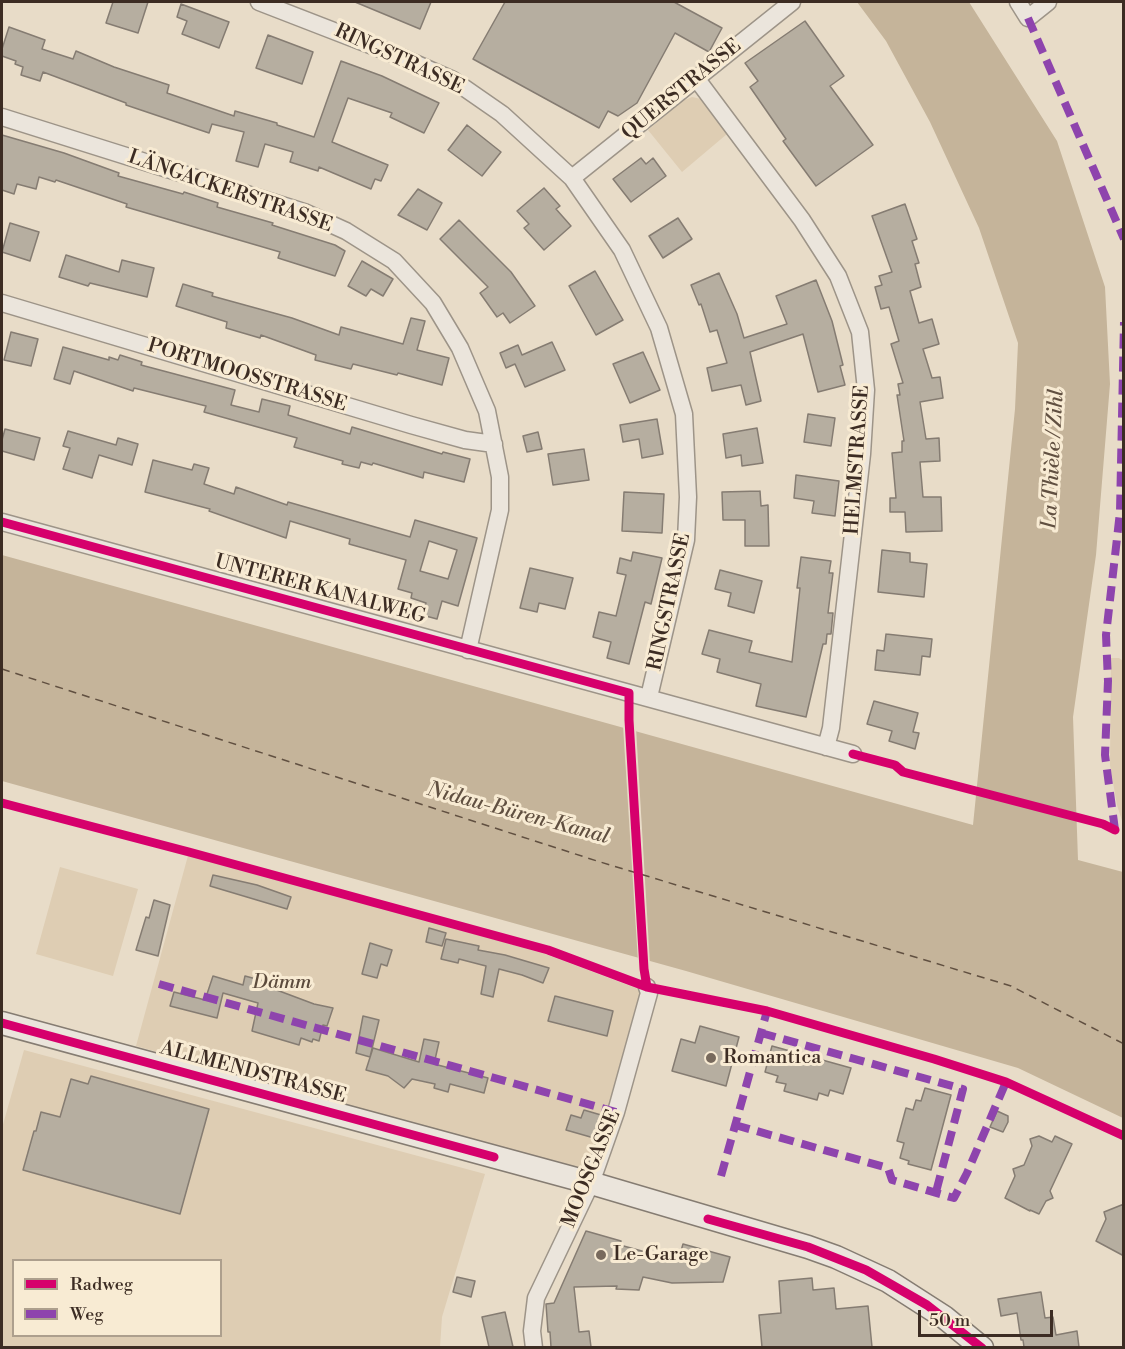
<!DOCTYPE html>
<meta charset="utf-8">
<style>
body{margin:0}
#map{position:relative;width:1125px;height:1349px;overflow:hidden;background:#e8dcc8;font-family:"Libre Bodoni",serif}
canvas{display:block}
.frame{position:absolute;inset:0;border:3px solid #3c2c23;pointer-events:none}
.legend{position:absolute;left:12px;top:1259px;width:210px;height:78px;box-sizing:border-box;background:#f8ebd3;border:2px solid #ad9f8d;margin:0;padding:8px 10px;list-style:none;font-size:18px;color:#3c2c23}
.legend li{display:flex;align-items:center;gap:12px;height:30px}
.legend b{width:30px;border:2px solid #ad9f8d}
.scale{position:absolute;left:918px;top:1310px;width:135px;height:27px;box-sizing:border-box;border:3px solid #3c2c23;border-top:0;padding-left:8px;font-size:18px;line-height:21px;white-space:nowrap;color:#3c2c23;-webkit-text-stroke:4px #f8ebd3;paint-order:stroke}
</style>
<div id="map">
<canvas width="1125" height="1349"></canvas>
<div class="frame"></div>
<ul class="legend">
<li><b style="height:8px;background:#d6006c"></b>Radweg</li>
<li><b style="height:8px;background:#8e44ad"></b>Weg</li>
</ul>
<div class="scale">50 m</div>
</div>
<script>
const ctx = document.querySelector('canvas').getContext('2d');
ctx.lineJoin = 'round';
function paint(path, color) { ctx.fillStyle = color; ctx.fill(path, 'evenodd'); }
const poly = rows => new Path2D(rows.map(r => 'M' + r).join(''));
function stroke(path, color, width, dash) { ctx.strokeStyle = color; ctx.lineWidth = width; ctx.lineCap = dash ? 'butt' : 'round'; ctx.setLineDash(dash || []); ctx.stroke(path); }
function label(font, color, halo, rows, align = 'center') {
  ctx.font = font + ' "Libre Bodoni",serif'; ctx.lineWidth = 6; ctx.setLineDash([]); ctx.textBaseline = 'middle'; ctx.strokeStyle = halo; ctx.fillStyle = color; for (const [text, x, y, turn = 0] of rows) {
    ctx.save(); ctx.translate(x, y); ctx.rotate((+turn || 0) * Math.PI / 180); ctx.textAlign = isNaN(turn) ? turn : align; if (halo) ctx.strokeText(text, 0, 0); ctx.fillText(text, 0, 0); ctx.restore();
  }
}
paint(poly([
 [692,97,701,99,710,107,727,134,682,172,648,130,682,101],
 [1111,658,1119,658,1123,661,1123,824,1117,805,1110,765],
 [189,852,545,954,649,993,594,1174,136,1046],
 [60,867,138,889,113,976,36,954],
 [24,1050,485,1174,442,1317,440,1347,2,1347,2,1128],
 [14,1260,220,1260,220,1336,14,1336]
]), '#decdb3');
paint(poly([
 [857,2,969,2,1057,141,1105,287,1110,384,1096,555,1073,717,1078,860,1123,872,1123,1118,1018,1068,686,971,2,781,2,555,973,825,1015,409,1018,343,979,228,930,122,886,41]
]), '#c5b49a');
paint(poly([
 [623,725,636,728,650,965,638,962]
]), '#e8dcc8');
stroke(poly([
 [2,669,597,861,1011,986,1124,1044]
]), '#615041', 1.5, [8, 6]);
const building = poly([
 [113,2,148,2,138,33,106,23,113,2],
 [355,2,431,2,420,29,355,2],
 [505,2,674,2,722,28,709,52,675,33,637,103,618,116,608,111,599,128,473,59,505,2],
 [181,4,229,22,219,48,182,34,187,21,177,17,181,4],
 [805,21,844,76,830,86,873,145,816,186,783,141,786,139,750,87,758,81,745,63,805,21],
 [9,27,45,40,42,49,73,59,76,51,114,67,169,85,167,93,234,116,235,111,277,123,277,125,314,137,341,61,382,76,439,103,424,133,390,117,392,113,348,98,332,142,388,165,381,181,375,179,371,189,319,167,318,171,290,162,293,152,265,144,258,167,236,161,244,132,212,124,209,133,126,105,126,103,43,72,40,81,21,75,23,67,15,64,16,61,2,56,2,49,9,27],
 [268,35,313,52,302,84,256,68,268,35],
 [467,125,501,152,482,176,448,150,467,125],
 [2,135,64,153,119,173,118,176,183,194,184,192,218,203,217,207,273,223,272,225,335,245,345,251,335,276,278,258,280,252,126,207,127,204,56,180,55,182,39,177,36,189,17,184,14,194,2,190,2,135],
 [641,158,646,164,653,158,666,176,631,202,613,179,641,158],
 [544,188,560,206,556,209,571,226,544,250,524,228,529,224,517,211,544,188],
 [418,189,442,203,427,230,398,215,418,189],
 [905,204,917,239,912,241,919,263,915,264,921,287,910,291,919,323,932,319,939,344,923,349,932,378,940,377,943,398,920,402,926,439,939,438,940,461,920,462,923,497,941,497,942,531,906,532,905,512,890,512,890,498,896,498,892,453,902,452,902,441,904,441,897,395,900,395,898,384,903,383,891,344,899,341,889,307,881,309,875,287,882,285,879,276,892,272,872,216,905,204],
 [678,218,692,239,663,258,649,236,678,218],
 [459,220,511,272,535,306,510,323,503,313,497,317,480,293,488,287,440,239,459,220],
 [10,223,39,232,30,261,2,252,10,223],
 [66,255,119,272,122,260,154,268,147,297,90,283,88,286,59,277,66,255],
 [362,261,393,279,383,296,371,289,366,296,348,286,362,261],
 [595,271,623,320,596,335,569,286,595,271],
 [719,273,737,314,744,338,787,324,776,296,816,280,832,321,843,365,840,366,845,385,818,392,803,334,750,352,761,401,746,405,741,385,712,391,707,368,727,363,717,330,710,332,701,304,699,305,691,285,719,273],
 [183,284,213,293,212,296,292,318,339,335,341,327,403,344,411,318,425,321,417,350,449,358,442,385,398,373,397,375,353,364,351,369,315,360,316,355,261,335,260,338,226,328,227,322,176,306,183,284],
 [11,332,38,339,31,366,4,360,11,332],
 [552,342,565,370,525,387,515,364,506,368,500,353,518,345,522,355,552,342],
 [63,347,109,360,109,357,118,360,120,355,142,362,141,365,235,390,231,405,259,412,262,399,290,406,288,415,350,434,352,427,442,454,443,452,470,459,464,482,424,472,423,478,373,463,372,465,361,462,359,468,342,464,343,461,294,447,297,438,204,412,206,406,134,388,133,391,74,371,70,384,54,379,63,347],
 [643,352,660,390,630,403,613,364,643,352],
 [808,414,835,418,831,446,804,442,808,414],
 [657,419,663,454,642,458,639,439,623,442,620,425,657,419],
 [757,428,763,463,742,466,741,455,726,458,723,434,757,428],
 [5,429,40,438,34,460,2,451,2,440,5,429],
 [68,431,116,445,118,438,138,444,132,465,99,455,92,478,63,469,70,448,63,446,68,431],
 [538,432,542,449,527,452,523,436,538,432],
 [584,449,589,480,553,485,548,454,584,449],
 [153,460,192,470,194,464,209,468,204,484,234,494,236,487,287,505,288,502,410,537,415,520,477,538,458,606,442,601,437,619,422,615,426,603,411,598,412,593,398,589,406,560,349,544,350,539,290,521,286,538,209,511,210,509,145,492,153,460],
 [429,541,457,550,448,579,420,571,429,541],
 [796,475,839,481,835,516,812,513,814,501,794,498,796,475],
 [760,491,761,506,768,505,769,546,745,546,745,520,723,520,722,492,760,491],
 [624,492,664,494,662,533,622,531,624,492],
 [882,550,910,553,910,562,927,564,924,597,878,592,882,550],
 [633,552,662,558,651,604,645,602,629,664,607,658,611,642,593,637,599,612,616,616,626,575,617,573,620,558,631,561,633,552],
 [801,557,831,561,829,573,833,573,828,613,833,613,831,634,827,634,826,644,823,644,806,717,756,706,761,684,717,672,720,659,702,654,709,630,752,641,749,652,792,662,800,588,797,588,801,557],
 [530,568,573,578,565,609,539,603,537,612,520,608,530,568],
 [720,570,762,581,754,613,728,606,731,593,715,589,720,570],
 [886,634,932,639,930,657,922,656,920,675,875,670,877,650,884,651,886,634],
 [874,701,918,713,913,732,919,733,915,749,889,741,892,731,867,724,874,701],
 [213,875,257,885,291,897,287,909,210,886,213,875],
 [154,900,170,905,158,956,136,950,146,917,149,918,154,900],
 [429,928,446,933,442,946,426,942,429,928],
 [446,939,479,946,478,950,505,955,549,968,543,983,522,975,499,969,493,997,481,994,486,966,459,959,458,963,441,959,446,939],
 [370,943,392,950,387,966,381,964,377,978,362,974,370,943],
 [213,976,243,985,245,976,275,984,274,989,314,1004,333,1008,327,1026,323,1025,319,1041,313,1039,312,1042,301,1038,299,1045,252,1031,258,1003,223,993,217,1018,170,1006,174,992,205,1000,213,976],
 [555,996,613,1011,607,1036,548,1021,555,996],
 [363,1016,379,1020,370,1057,356,1053,363,1016],
 [700,1026,739,1037,726,1086,672,1071,681,1039,695,1043,700,1026],
 [424,1039,439,1042,434,1064,488,1078,484,1093,450,1084,448,1092,434,1088,435,1084,412,1079,404,1088,388,1076,366,1070,373,1048,419,1062,424,1039],
 [772,1046,851,1068,843,1094,830,1090,828,1096,819,1093,817,1100,784,1091,786,1084,776,1082,778,1076,765,1072,772,1046],
 [91,1076,209,1109,180,1214,23,1170,34,1131,36,1131,41,1112,60,1117,71,1079,88,1084,91,1076],
 [925,1088,951,1095,931,1170,908,1164,909,1161,900,1158,904,1143,897,1141,906,1108,913,1110,916,1100,921,1101,925,1088],
 [584,1110,601,1115,594,1138,566,1130,571,1115,581,1118,584,1110],
 [997,1111,1008,1116,1008,1122,1003,1132,990,1127,997,1111],
 [1039,1136,1052,1142,1055,1136,1072,1144,1050,1191,1053,1198,1046,1201,1039,1214,1030,1210,1030,1211,1005,1198,1015,1176,1013,1169,1024,1165,1032,1146,1030,1139,1039,1136],
 [1124,1204,1124,1256,1096,1241,1106,1219,1104,1212,1124,1204],
 [586,1231,621,1241,620,1245,678,1261,683,1244,730,1257,723,1282,672,1283,643,1277,639,1290,616,1289,617,1286,574,1287,579,1332,589,1331,591,1347,551,1347,550,1332,548,1332,546,1304,554,1303,586,1231],
 [457,1277,475,1281,471,1297,453,1292,457,1277],
 [812,1278,813,1290,834,1288,836,1309,868,1306,872,1347,762,1347,759,1315,781,1313,779,1281,812,1278],
 [1041,1292,1045,1318,1053,1317,1056,1335,1077,1331,1079,1347,1024,1347,1023,1340,1021,1340,1017,1313,1001,1316,998,1299,1041,1292],
 [505,1312,513,1347,489,1347,482,1317,505,1312]
]);
paint(building, '#b6aea0');
stroke(building, '#857c72', 1.5);
const minor = poly([
 [259,2,401,57,453,80,502,114,572,178,622,250,659,328,684,414,688,497,686,540,649,697],
 [1018,2,1028,18,1048,2],
 [696,78,802,220,838,276,860,332,866,390,862,454,831,728,826,747],
 [2,117,304,212,346,231,394,261,433,303,460,348,487,411,500,477,500,510,468,650],
 [572,178,792,2],
 [2,303,411,425,465,440,494,444],
 [2,522,853,754],
 [534,1348,532,1331,536,1298,591,1183,616,1112,649,993,647,987]
]);
const secondary = poly([
 [2,1023,591,1183,808,1247,836,1257,888,1281,944,1317,982,1348]
]);
stroke(minor, '#9d9488', 19);
stroke(secondary, '#857c72', 25);
stroke(minor, '#ebe5dc', 16);
stroke(secondary, '#ebe5dc', 22);
stroke(poly([
 [1028,18,1124,239],
 [1115,830,1105,755,1108,681,1106,635,1120,512,1124,322],
 [159,984,616,1112],
 [761,1033,963,1089,936,1192],
 [735,1125,888,1168,892,1180,954,1198,967,1173,1006,1082],
 [721,1176,767,1011]
]), '#8e44ad', 8, [15, 8]);
stroke(poly([
 [2,522,629,693,629,720,644,969,647,987],
 [853,754,895,765,903,772,1103,824,1115,830],
 [2,803,189,852,548,950,647,987,767,1011,934,1059,1006,1082,1124,1136],
 [2,1023,494,1157],
 [708,1219,808,1247,866,1270,927,1305,982,1348]
]), '#d6006c', 9);
for (const [x, y, r, color] of [
 [711,1058,6,"#786a5d"],
 [601,1255,6,"#786a5d"]
]) { const dot = new Path2D(); dot.arc(x, y, r, 0, 2 * Math.PI); ctx.fillStyle = color; ctx.fill(dot); stroke(dot, '#f8ebd3', 2); }
label('20px', '#3c2c23', '#f8ebd3', [
 ["RINGSTRASSE",399,60,25],
 ["QUERSTRASSE",682,90,-39],
 ["LÄNGACKERSTRASSE",230,192,19],
 ["PORTMOOSSTRASSE",247,376,17],
 ["HELMSTRASSE",858,460,-86],
 ["UNTERER KANALWEG",320,590,15],
 ["RINGSTRASSE",670,602,-78],
 ["ALLMENDSTRASSE",253,1073,15],
 ["MOOSGASSE",592,1169,-68]
]);
label('italic 20px', '#5b4a3c', '#f8ebd3', [
 ["Dämm",282,983]
]);
label('20px', '#3c2c23', '#f8ebd3', [
 ["Romantica",723,1058],
 ["Le-Garage",613,1255]
], 'left');
label('italic 21px', '#615041', '#f8ebd3', [
 ["La Thièle / Zihl",1054,459,-87],
 ["Nidau-Büren-Kanal",518,814,15]
]);
</script>
